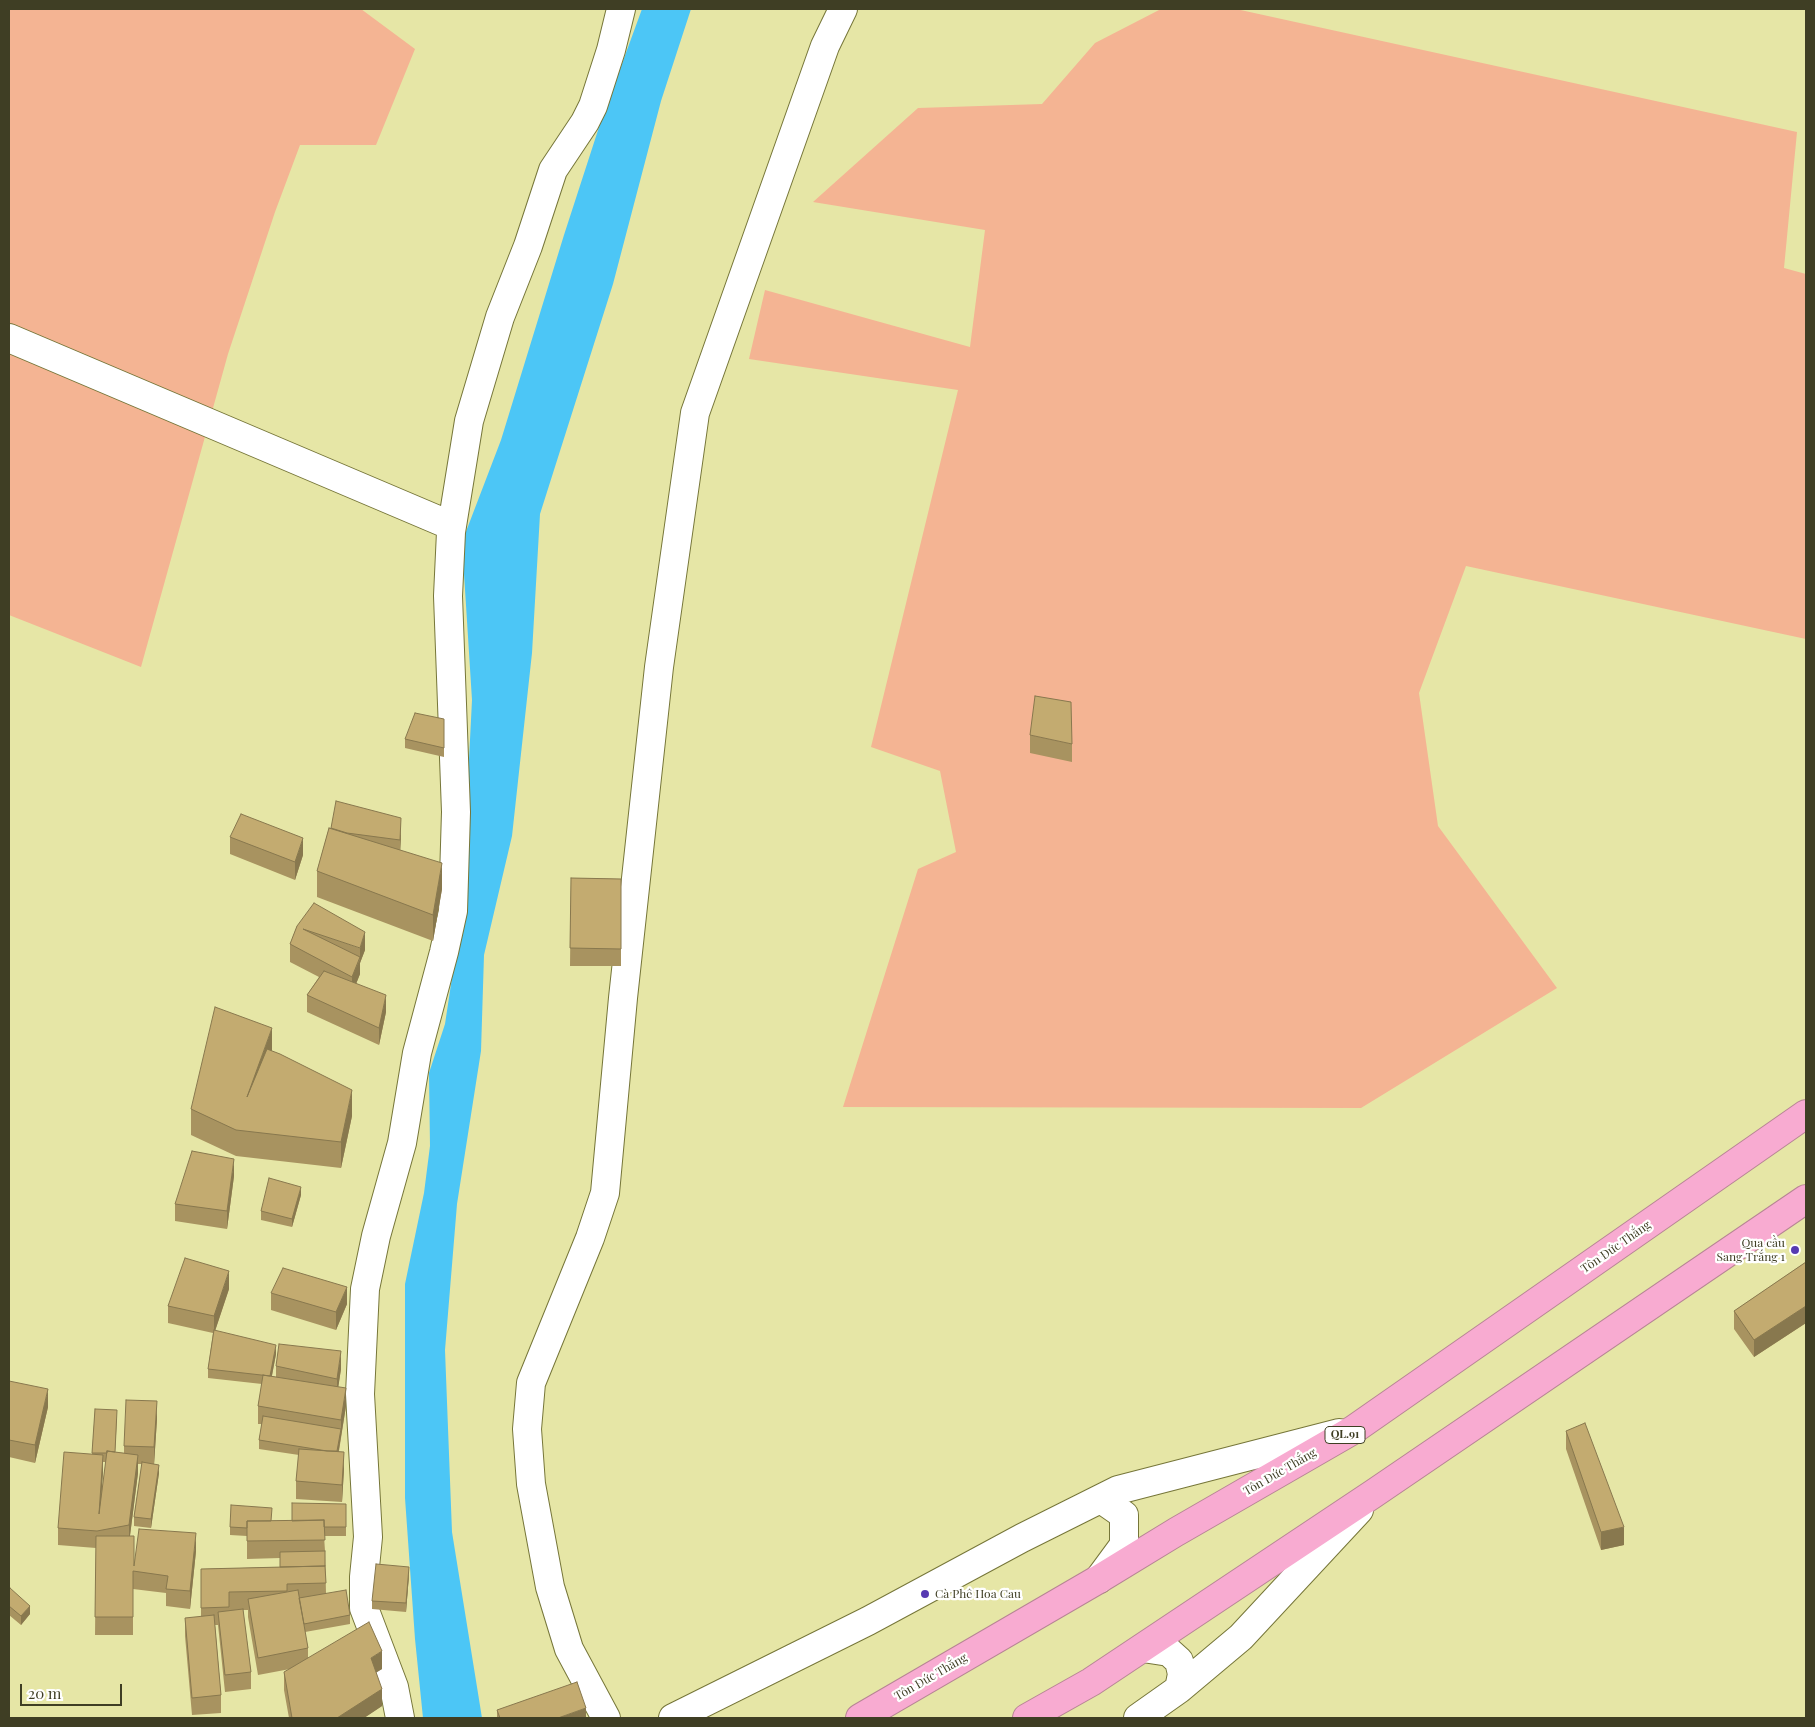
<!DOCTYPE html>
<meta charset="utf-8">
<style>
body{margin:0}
#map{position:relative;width:1815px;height:1727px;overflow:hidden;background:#e6e6a6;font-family:"Playfair Display",serif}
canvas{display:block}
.frame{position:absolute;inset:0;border:10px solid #3f3e24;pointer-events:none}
.scale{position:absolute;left:20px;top:1684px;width:102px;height:22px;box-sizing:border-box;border:2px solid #3f3e24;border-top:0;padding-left:6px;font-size:15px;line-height:18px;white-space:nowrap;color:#3f3e24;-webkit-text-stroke:4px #fff;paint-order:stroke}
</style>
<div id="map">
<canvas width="1815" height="1727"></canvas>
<div class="frame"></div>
<div class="scale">20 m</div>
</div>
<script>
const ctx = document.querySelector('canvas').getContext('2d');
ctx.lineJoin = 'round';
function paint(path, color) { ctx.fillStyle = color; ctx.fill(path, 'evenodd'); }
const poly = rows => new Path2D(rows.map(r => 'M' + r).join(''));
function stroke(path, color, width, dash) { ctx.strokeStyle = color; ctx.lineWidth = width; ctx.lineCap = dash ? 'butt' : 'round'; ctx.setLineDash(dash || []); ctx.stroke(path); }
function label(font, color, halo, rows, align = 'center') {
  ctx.font = font + ' "Playfair Display",serif'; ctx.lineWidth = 4.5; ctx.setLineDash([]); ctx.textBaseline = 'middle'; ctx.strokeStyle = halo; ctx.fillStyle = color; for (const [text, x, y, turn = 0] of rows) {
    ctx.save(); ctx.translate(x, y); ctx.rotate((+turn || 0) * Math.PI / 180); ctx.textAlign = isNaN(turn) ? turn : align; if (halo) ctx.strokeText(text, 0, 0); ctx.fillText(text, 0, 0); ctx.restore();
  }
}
paint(poly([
 [9,9,361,9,415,49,376,145,300,145,275,212,228,354,141,667,9,615],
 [1161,9,1236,9,1797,132,1784,268,1806,274,1806,639,1466,566,1419,693,1438,826,1557,988,1361,1108,843,1107,918,869,956,852,940,771,871,747,958,390,749,359,765,290,970,347,985,230,813,202,918,108,1042,104,1095,43]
]), '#f4b493');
paint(poly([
 [642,9,691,9,661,101,613,284,540,514,532,653,512,836,484,955,481,1051,457,1204,445,1350,452,1532,482,1718,423,1718,415,1639,405,1498,405,1284,424,1193,430,1146,429,1073,445,1024,461,918,472,700,462,542,501,440,564,235,601,121]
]), '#4cc6f6');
const street = poly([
 [9,338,452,526],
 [1099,1579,1124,1545,1124,1515,1101,1499],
 [1143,1648,1169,1652,1179,1661,1182,1674,1179,1689],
 [400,1718,394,1687,364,1608,364,1577,368,1537,360,1394,365,1289,376,1236,402,1143,417,1053,444,952,453,911,456,812,448,596,451,532,469,421,500,317,528,246,553,170,585,122,593,106,611,50,621,9],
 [606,1718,569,1649,550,1587,531,1484,527,1429,531,1383,590,1238,605,1193,623,998,659,667,695,413,825,46,843,9],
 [673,1718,868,1621,1022,1538,1118,1490,1339,1433],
 [1138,1718,1179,1689,1241,1637,1359,1510]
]);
const highway = poly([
 [860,1718,1099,1579,1176,1532,1353,1430,1806,1114],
 [1027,1718,1091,1682,1373,1494,1806,1199]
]);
stroke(street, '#767639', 30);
stroke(highway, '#b78594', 30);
stroke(street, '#fff', 28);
stroke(highway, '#f8abd1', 28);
paint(poly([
 [444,719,444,757,405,748,405,739],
 [1030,735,1072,744,1072,762,1030,753],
 [329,828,401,835,400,850,442,889,433,941,317,897,317,871],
 [230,837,303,855,295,880,230,854],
 [571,878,621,879,621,966,570,966],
 [297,926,365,950,360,963,360,974,356,984,386,1012,379,1045,307,1012,307,995,319,977,290,962,290,944],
 [272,1051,352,1116,341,1168,236,1156,191,1135,191,1109],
 [234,1176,227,1229,175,1221,175,1204],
 [301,1195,292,1227,261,1220,261,1211],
 [1806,1262,1806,1323,1754,1357,1734,1329,1734,1311],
 [229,1289,215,1331,276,1354,272,1376,276,1377,276,1366,341,1369,338,1387,346,1406,339,1451,344,1469,342,1502,296,1499,296,1481,299,1455,259,1449,259,1440,262,1424,258,1424,258,1406,262,1384,208,1378,208,1369,213,1333,168,1323,168,1306],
 [271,1293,347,1304,336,1330,271,1310],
 [9,1381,48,1407,35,1463,9,1457],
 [95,1409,117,1419,115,1452,124,1453,124,1446,157,1419,154,1464,159,1473,151,1528,134,1526,134,1517,142,1464,138,1464,138,1473,130,1536,134,1566,196,1551,190,1609,166,1606,166,1593,133,1589,133,1635,95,1635,96,1548,58,1545,58,1528,92,1454],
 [103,1462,106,1462,101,1496,103,1472],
 [1566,1431,1624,1545,1601,1550,1566,1449],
 [346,1504,346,1536,324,1536,325,1551,326,1593,350,1615,350,1624,305,1632,308,1648,308,1658,382,1669,376,1672,382,1706,364,1718,289,1718,284,1690,284,1672,290,1669,258,1675,248,1617,248,1610,243,1610,251,1672,251,1689,225,1692,218,1625,215,1625,221,1695,221,1713,192,1715,185,1636,185,1618,201,1617,201,1569,280,1567,280,1558,247,1559,247,1536,230,1535,230,1527,292,1521],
 [409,1575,406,1612,372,1609,372,1601],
 [9,1590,30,1614,21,1625,9,1615],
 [497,1710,586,1718,497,1718]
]), '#a89360');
paint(poly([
 [401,818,401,835,400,857,400,840],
 [303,838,303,855,295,880,295,862],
 [442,863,442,889,433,941,433,915],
 [365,932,365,950,360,963,360,974,352,994,352,977,360,959,360,948],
 [386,995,386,1012,379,1045,379,1028],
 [272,1028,272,1054,247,1097],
 [352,1090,352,1116,341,1168,341,1142],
 [234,1159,234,1176,227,1229,227,1211],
 [301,1187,301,1195,292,1227,292,1219],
 [229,1271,229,1289,214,1334,214,1316],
 [347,1287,347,1304,336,1330,336,1312],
 [1806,1306,1806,1323,1754,1357,1754,1340],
 [276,1345,276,1354,270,1385,270,1376],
 [341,1351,341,1369,337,1396,337,1379],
 [346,1388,346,1406,337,1461,337,1452,341,1429,341,1420],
 [48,1389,48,1407,35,1463,35,1445],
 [157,1401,157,1419,154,1465,154,1447],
 [344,1452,344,1469,342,1502,342,1485],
 [103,1455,103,1472,99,1531,99,1514],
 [138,1455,138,1473,129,1543,129,1525],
 [159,1465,159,1473,151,1528,151,1519],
 [1624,1527,1624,1545,1601,1550,1601,1532],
 [196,1533,196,1551,190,1609,190,1591],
 [409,1567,409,1575,406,1612,406,1603],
 [30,1606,30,1614,21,1625,21,1616],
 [382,1651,382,1669,371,1676,371,1658],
 [382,1689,382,1706,364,1718,337,1718],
 [586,1708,586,1718,558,1718]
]), '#88784e');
const building = poly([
 [1035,696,1071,702,1072,744,1030,735,1035,696],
 [415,713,444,719,444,748,405,739,415,713],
 [336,801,401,818,400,840,347,833,331,828,336,801],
 [241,814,303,838,295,862,230,837,241,814],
 [329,828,442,863,433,915,317,871,329,828],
 [571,878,621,879,621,949,570,948,571,878],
 [314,903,365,932,360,948,303,929,360,957,352,977,290,944,297,926,314,903],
 [324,971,386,995,379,1028,307,995,324,971],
 [215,1007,272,1028,247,1097,267,1049,280,1054,352,1090,341,1142,236,1130,191,1109,215,1007],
 [192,1151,234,1159,227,1211,175,1204,192,1151],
 [269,1178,301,1187,292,1219,261,1211,269,1178],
 [185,1258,229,1271,214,1316,168,1306,185,1258],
 [1806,1262,1806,1306,1754,1340,1734,1311,1806,1262],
 [283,1268,347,1287,336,1312,271,1293,283,1268],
 [214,1330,276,1345,270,1376,208,1369,214,1330],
 [279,1344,341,1351,337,1379,276,1366,279,1344],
 [263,1375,346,1388,341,1420,258,1406,263,1375],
 [9,1381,48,1389,35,1445,9,1440,9,1381],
 [126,1400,157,1401,154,1447,124,1446,126,1400],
 [95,1409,117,1410,115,1452,107,1451,107,1453,92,1453,95,1409],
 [263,1416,341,1429,337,1451,327,1451,259,1440,263,1416],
 [1585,1423,1624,1527,1601,1532,1566,1431,1585,1423],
 [299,1449,344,1452,342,1485,296,1481,299,1449],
 [107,1451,138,1455,129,1525,97,1531,58,1528,64,1452,103,1455,99,1514,107,1451],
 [142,1462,159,1465,151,1519,134,1517,142,1462],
 [292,1503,346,1504,346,1527,324,1527,324,1520,292,1521,292,1503],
 [231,1505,272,1508,271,1521,247,1521,247,1528,230,1527,231,1505],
 [324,1520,325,1540,247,1541,247,1521,324,1520],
 [139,1529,196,1533,190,1591,166,1589,168,1576,133,1571,133,1617,95,1617,96,1536,134,1536,134,1566,139,1529],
 [325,1551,325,1566,280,1567,280,1552,325,1551],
 [376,1564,409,1567,406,1603,372,1601,376,1564],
 [325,1566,326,1583,287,1584,287,1591,229,1592,229,1607,201,1608,201,1569,325,1566],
 [10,1588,30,1606,21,1616,9,1606,9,1590,10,1588],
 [298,1590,308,1648,258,1658,248,1599,298,1590],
 [346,1590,350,1615,304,1624,299,1598,346,1590],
 [243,1609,251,1672,225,1675,218,1612,243,1609],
 [214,1615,221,1695,192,1698,185,1618,214,1615],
 [369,1622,382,1651,371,1658,382,1689,337,1718,292,1718,284,1672,369,1622],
 [577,1682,586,1708,558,1718,500,1718,497,1710,577,1682]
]);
paint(building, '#c3ab70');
stroke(building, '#88784e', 1);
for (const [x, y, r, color] of [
 [1795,1250,5,"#573ab2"],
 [925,1594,5,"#573ab2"]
]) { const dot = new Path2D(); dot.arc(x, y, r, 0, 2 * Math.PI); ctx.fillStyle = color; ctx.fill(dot); stroke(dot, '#fff', 2); }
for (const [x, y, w] of [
 [1345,1435,40]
]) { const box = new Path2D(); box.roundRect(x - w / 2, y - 8.5, w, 17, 4); ctx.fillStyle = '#fff'; ctx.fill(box); stroke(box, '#3f3e24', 1); }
label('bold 11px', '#3f3e24', null, [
 ["QL.91",1345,1435]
]);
label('12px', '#3f3e24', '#fff', [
 ["Qua cầu",1785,1243],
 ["Sang Trắng 1",1785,1257],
 ["Cà Phê Hoa Cau",935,1594,"left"]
], 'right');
label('12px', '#3f3e24', '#fff', [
 ["Tôn Đức Thắng",1616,1247,-35],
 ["Tôn Đức Thắng",1280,1472,-30],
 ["Tôn Đức Thắng",931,1677,-30]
]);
</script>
